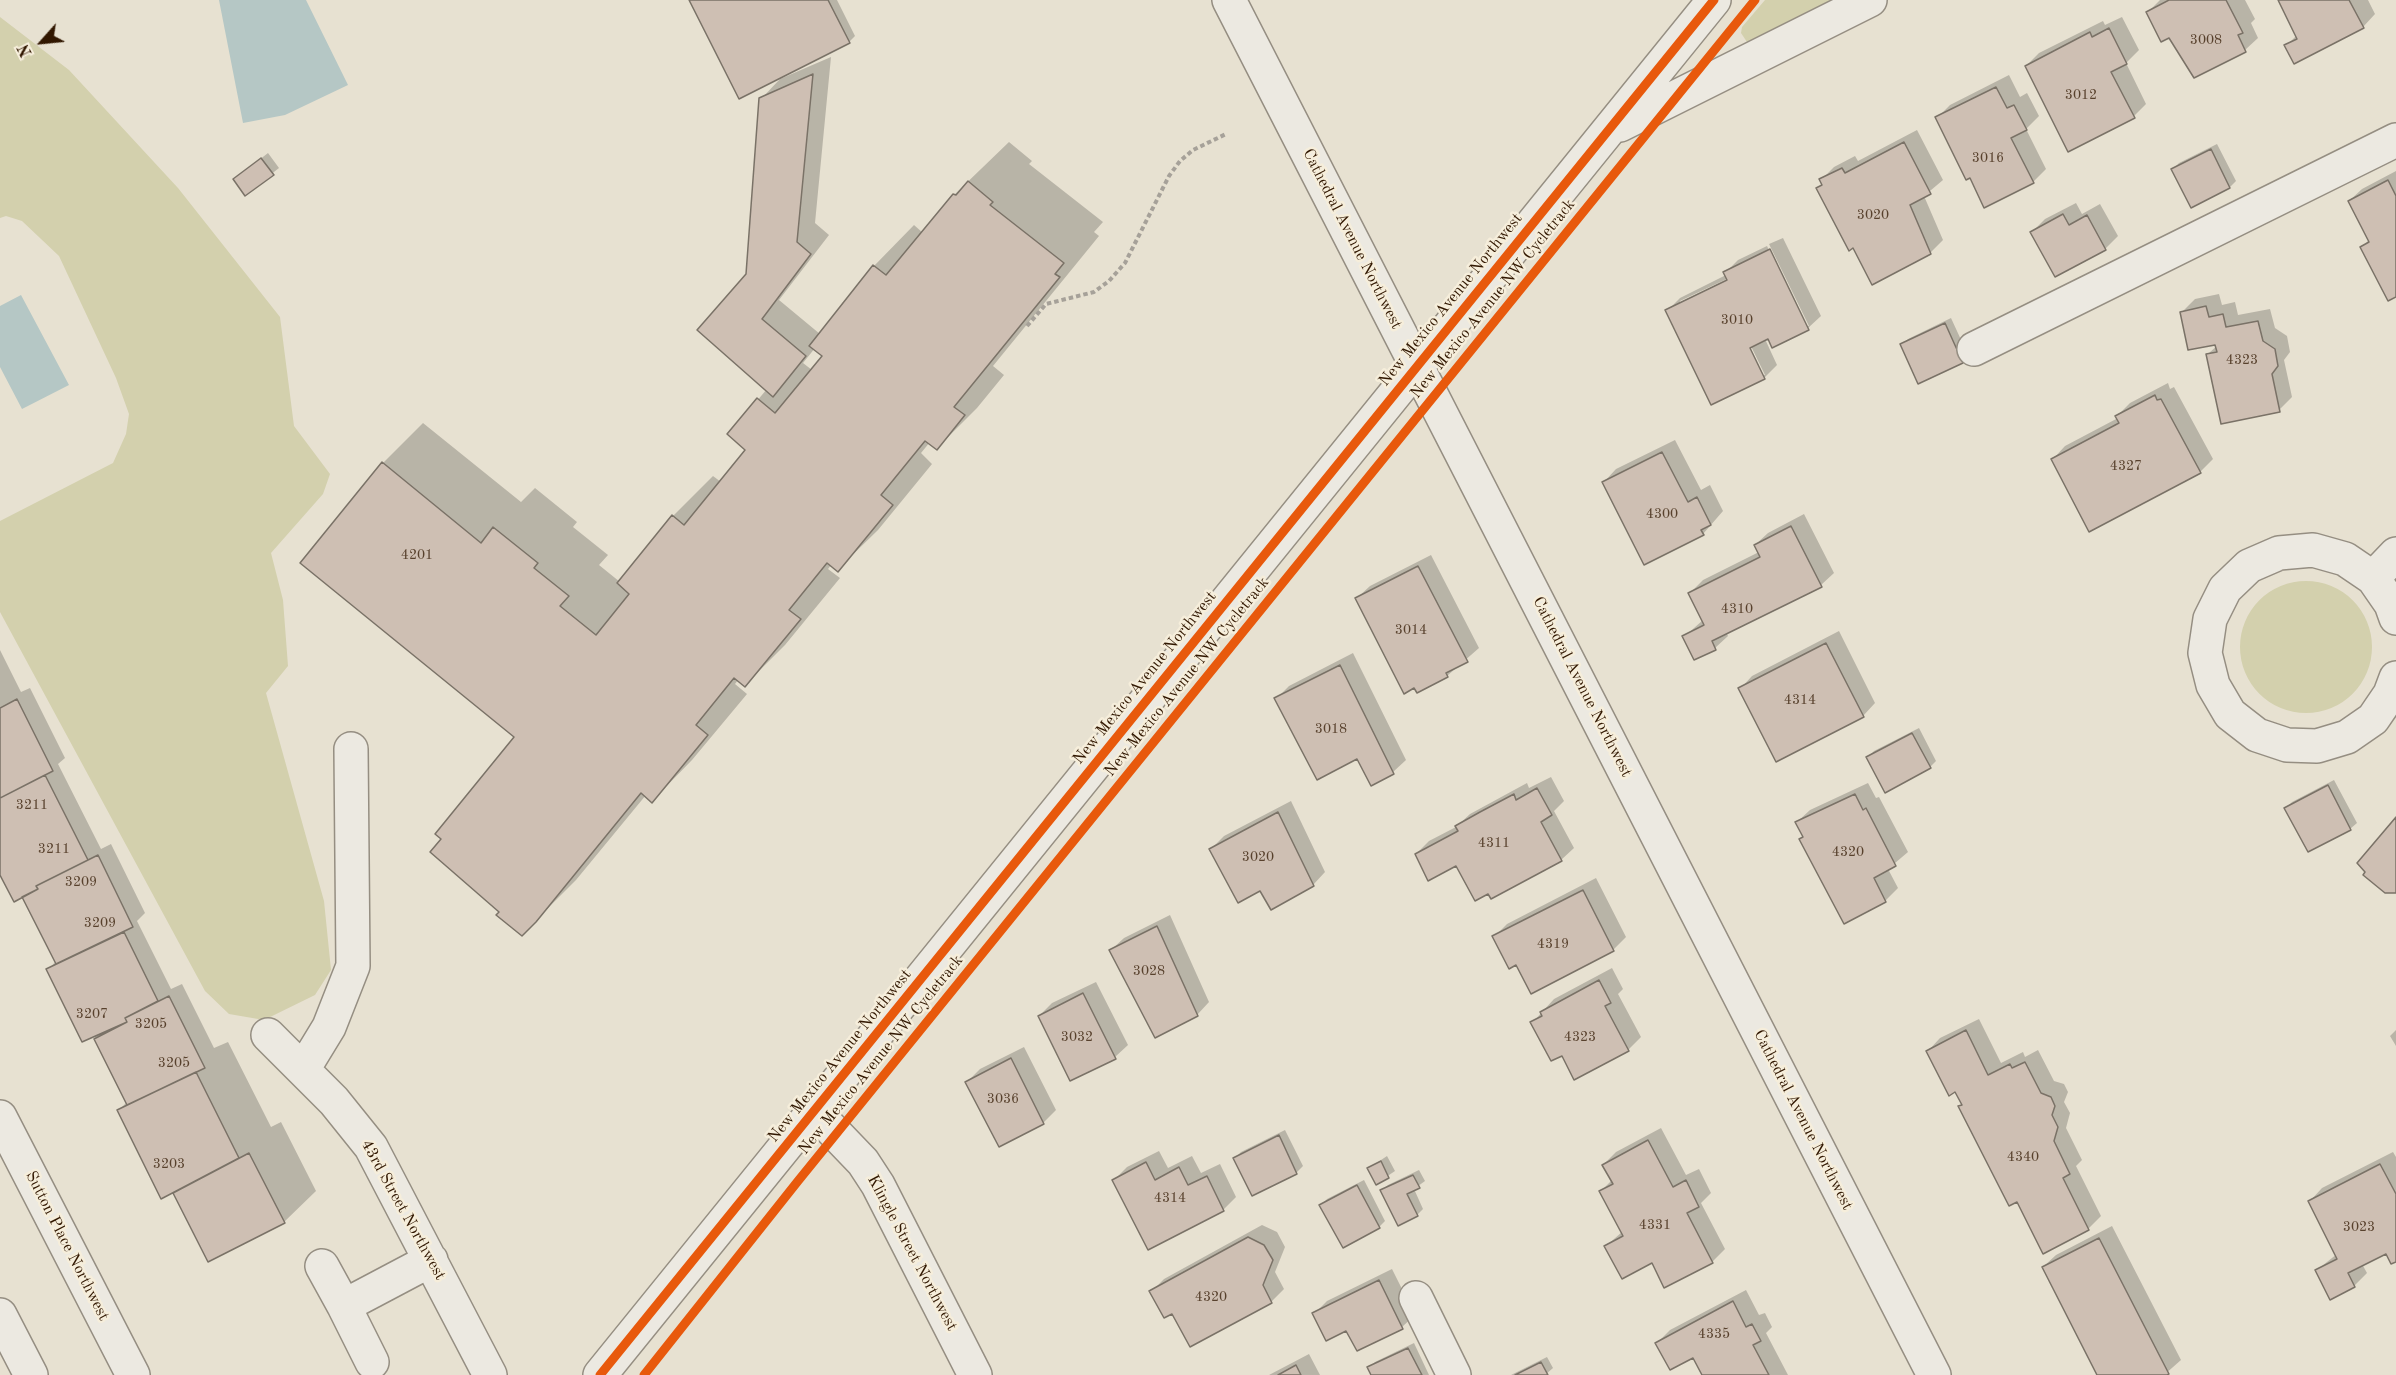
<!DOCTYPE html>
<style>
body{margin:0}
#map{position:relative;width:2396px;height:1375px;overflow:hidden;background:#e7e1d1;font-family:"Old Standard TT",serif}
canvas{display:block}
.north{position:absolute;left:12px;top:12px;width:60px;height:60px;-webkit-text-stroke:4px #f6eedb;paint-order:stroke;rotate:243deg;font-size:16px;font-weight:700;line-height:24px;text-align:center;color:#311700}
.north::after{content:'';display:block;margin:auto;width:21px;height:27px;background:#311700;clip-path:polygon(50% 0,100% 100%,50% 72%,0 100%)}
</style>
<div id="map">
<canvas width="2396" height="1375"></canvas>
<div class="north">N</div>
</div>
<script>
const ctx = document.querySelector('canvas').getContext('2d');
ctx.lineJoin = 'round';
function paint(path, color) { ctx.fillStyle = color; ctx.fill(path, 'evenodd'); }
const poly = rows => new Path2D(rows.map(r => 'M' + r).join(''));
function stroke(path, color, width, dash) { ctx.strokeStyle = color; ctx.lineWidth = width; ctx.lineCap = dash ? 'butt' : 'round'; ctx.setLineDash(dash || []); ctx.stroke(path); }
function label(font, color, halo, rows, align = 'center') {
  ctx.font = font + ' "Old Standard TT",serif'; ctx.lineWidth = 5; ctx.setLineDash([]); ctx.textBaseline = 'middle'; ctx.strokeStyle = halo; ctx.fillStyle = color; for (const [text, x, y, turn = 0] of rows) {
    ctx.save(); ctx.translate(x, y); ctx.rotate((+turn || 0) * Math.PI / 180); ctx.textAlign = isNaN(turn) ? turn : align; if (halo) ctx.strokeText(text, 0, 0); ctx.fillText(text, 0, 0); ctx.restore();
  }
}
paint(poly([
 [1765,0,1834,0,1747,42,1741,33,1742,27],
 [0,17,69,70,178,188,280,317,294,426,330,474,323,494,271,553,283,600,288,666,266,693,324,901,331,970,315,995,264,1020,229,1014,205,991,0,612,0,521,113,463,126,434,129,414,116,378,59,256,22,221,6,216,0,218],
 '2240 647a66 66 0 1 1 132 0a66 66 0 1 1-132 0Z'
]), '#d3d0ad');
paint(poly([
 [219,0,306,0,348,85,285,115,243,123],
 [21,295,69,385,22,409,0,367,0,306]
]), '#b5c7c5');
paint(poly([
 [690,0,837,0,855,36,849,42],
 [2160,0,2245,0,2255,19,2251,23,2258,38,2245,50,2194,76,2170,36,2147,13],
 [2279,0,2368,0,2375,14,2363,27,2286,46,2297,35],
 [2122,17,2139,50,2126,63,2146,104,2134,116,2026,66,2039,53,2103,21,2105,25],
 [831,57,815,223,829,235,779,300,820,334,874,266,914,225,923,233,954,195,1009,142,1032,161,1029,164,1103,222,1094,232,1099,236,993,366,1004,375,977,408,937,448,930,442,921,453,932,464,878,530,837,570,831,565,828,569,840,578,785,645,745,685,738,680,735,684,747,694,692,760,652,801,646,795,576,880,535,921,501,912,516,736,383,463,423,423,521,502,535,488,577,522,573,527,608,555,599,565,620,582,673,516,713,476,721,482,747,449,729,434,767,389,747,275,761,99,780,79],
 [815,348,824,356,812,370,803,363],
 [2009,75,2020,97,2027,93,2039,116,2026,129,2046,169,2033,182,1970,176,1937,118,1950,105],
 [1917,130,1943,180,1924,196,1943,240,1930,253,1854,246,1818,188,1823,183,1821,180,1834,167,1855,156,1858,161],
 [2217,144,2236,181,2230,187,2192,206,2173,169,2179,163],
 [268,153,279,168,246,194,235,179],
 [2396,171,2396,295,2362,247,2369,240,2349,201,2362,189],
 [2076,203,2082,214,2100,204,2118,236,2105,249,2032,232,2045,219],
 [1783,238,1821,316,1808,328,1765,339,1777,365,1764,378,1667,311,1680,298,1726,275,1725,273,1738,260,1767,246,1805,326,1809,326,1769,244],
 [1733,276,1735,278,1680,305,1680,301],
 [1748,340,1765,375,1761,375,1745,342],
 [2219,294,2222,305,2235,302,2238,315,2270,309,2275,328,2287,336,2290,352,2284,360,2292,397,2279,410,2208,354,2220,343,2182,312,2195,299],
 [1951,318,1968,355,1962,361,1919,382,1902,345,1908,339],
 [2168,383,2170,389,2174,387,2213,459,2200,472,2053,459,2065,446,2118,418,2117,416,2130,403],
 [1675,440,1701,490,1710,485,1723,511,1703,534,1604,482,1616,469],
 [1804,514,1834,573,1821,585,1726,632,1728,636,1715,648,1695,658,1684,637,1703,620,1690,593,1703,580,1759,552,1755,545,1768,533],
 [1431,555,1479,648,1447,676,1418,691,1357,598,1370,586],
 [1839,631,1875,703,1863,716,1740,689,1752,676],
 [0,650,21,692,30,688,65,758,58,764,101,849,111,844,145,913,137,921,171,989,182,984,214,1048,228,1042,271,1127,281,1122,316,1191,284,1222,208,1260,174,1191,119,1110,127,1102,94,1035,48,970,56,961,23,895,0,871],
 [1353,653,1406,760,1393,772,1372,784,1358,757,1276,699,1289,686],
 [1919,728,1936,761,1930,767,1868,757,1874,751],
 [1551,777,1564,801,1554,811,1574,848,1561,860,1457,864,1416,854,1429,841,1456,827,1470,814,1527,783,1529,788],
 [2334,780,2357,823,2350,829,2286,808,2292,802],
 [1868,783,1876,798,1879,797,1908,852,1888,869,1898,888,1885,901,1804,836,1797,822,1810,810],
 [1291,801,1325,872,1313,885,1261,889,1211,849,1224,836],
 [1596,878,1626,937,1613,950,1517,963,1494,937,1507,924],
 [1170,915,1209,1002,1197,1015,1111,950,1124,938],
 [1612,968,1623,989,1618,994,1641,1037,1628,1050,1563,1054,1532,1023,1554,999],
 [1096,982,1128,1045,1115,1057,1039,1016,1052,1003],
 [1979,1019,2001,1063,2023,1052,2025,1057,2038,1050,2054,1081,2064,1084,2068,1092,2064,1102,2070,1113,2066,1128,2082,1160,2076,1166,2101,1216,2088,1229,2017,1200,1960,1107,1963,1104,1928,1051,1940,1038],
 [2396,1030,2396,1046,2390,1036],
 [1024,1047,1056,1110,1043,1123,967,1082,980,1069],
 [1661,1128,1686,1175,1699,1169,1711,1193,1701,1203,1725,1249,1713,1261,1665,1286,1652,1261,1606,1246,1622,1232,1601,1191,1612,1180,1603,1165,1616,1152],
 [1285,1130,1303,1166,1297,1172,1252,1194,1235,1158,1241,1152],
 [1159,1151,1168,1168,1192,1156,1201,1173,1220,1164,1236,1197,1223,1210,1114,1180,1127,1167],
 [2393,1152,2396,1157,2396,1260,2386,1252,2362,1264,2367,1273,2354,1286,2317,1270,2337,1254,2310,1201,2322,1188],
 [1387,1156,1395,1171,1377,1183,1369,1168],
 [1419,1170,1425,1181,1414,1189,1423,1209,1417,1215,1382,1191,1388,1185],
 [1364,1180,1385,1221,1379,1227,1321,1205,1327,1199],
 [1262,1225,1277,1232,1285,1247,1275,1272,1284,1289,1271,1302,1173,1312,1151,1292,1164,1279],
 [2112,1226,2181,1360,2164,1375,2098,1375,2043,1267,2056,1255],
 [1392,1269,1415,1315,1402,1327,1358,1349,1347,1329,1314,1314,1327,1301],
 [1746,1290,1759,1315,1765,1313,1772,1327,1766,1333,1788,1375,1704,1375,1694,1356,1657,1343,1670,1330],
 [1414,1343,1429,1375,1373,1375,1369,1368,1375,1362],
 [1309,1354,1320,1375,1269,1375],
 [1547,1357,1553,1368,1545,1375,1511,1375]
]), '#0003');
const building = poly([
 [689,0,828,0,850,43,739,99,689,0],
 [2169,0,2226,0,2243,33,2238,35,2246,52,2194,78,2169,38,2161,42,2146,12,2169,0],
 [2278,0,2349,0,2364,28,2294,64,2284,45,2297,39,2278,0],
 [2109,28,2127,64,2111,72,2135,118,2068,152,2025,66,2090,32,2092,37,2109,28],
 [813,74,797,242,811,254,762,319,806,356,773,397,697,330,746,274,759,98,813,74],
 [1996,87,2007,108,2014,105,2027,130,2011,138,2034,183,1984,208,1970,178,1966,180,1935,117,1996,87],
 [1904,142,1931,194,1910,205,1931,254,1872,285,1853,248,1849,251,1816,188,1822,185,1819,179,1842,168,1845,173,1904,142],
 [2211,149,2230,188,2191,208,2171,169,2211,149],
 [261,158,274,175,245,196,233,179,261,158],
 [2388,180,2396,196,2396,297,2388,301,2360,247,2369,242,2348,201,2388,180],
 [968,181,993,202,990,205,1064,263,1055,274,1060,277,954,407,965,415,937,450,925,441,881,495,893,505,838,572,827,563,789,610,801,619,745,687,734,678,696,725,708,735,652,803,641,793,536,922,522,936,496,915,499,912,430,852,441,839,435,834,514,737,300,563,382,462,481,543,493,527,538,563,534,568,569,596,560,606,596,635,629,594,617,583,672,515,684,525,745,450,727,434,757,398,775,413,822,356,809,346,873,265,886,275,953,194,956,195,968,181],
 [2063,214,2069,225,2087,215,2106,250,2055,277,2030,232,2063,214],
 [1770,249,1809,330,1772,348,1768,339,1750,348,1765,379,1711,405,1665,310,1727,280,1723,272,1770,249],
 [2206,306,2209,317,2223,314,2226,327,2258,321,2263,341,2275,349,2278,366,2272,374,2280,412,2221,424,2206,354,2217,352,2215,345,2188,350,2180,312,2206,306],
 [1945,323,1963,363,1918,384,1900,344,1945,323],
 [2155,395,2157,400,2161,399,2201,473,2089,532,2051,459,2119,423,2115,416,2155,395],
 [1662,452,1688,502,1697,497,1711,525,1701,530,1704,535,1644,565,1602,482,1662,452],
 [1791,526,1822,587,1712,641,1716,650,1694,660,1682,636,1704,625,1688,593,1760,557,1754,545,1791,526],
 [1418,566,1468,662,1446,673,1448,677,1417,693,1414,688,1404,694,1355,598,1418,566],
 [1826,643,1864,717,1776,762,1738,688,1826,643],
 [1340,665,1394,774,1371,786,1357,759,1317,780,1274,698,1340,665],
 [17,699,53,771,0,798,0,708,17,699],
 [1912,733,1931,768,1885,793,1866,757,1912,733],
 [45,775,88,860,36,886,38,889,14,902,0,875,0,798,45,775],
 [2328,785,2351,830,2308,852,2284,808,2328,785],
 [1537,788,1552,815,1541,822,1562,861,1491,899,1488,894,1475,901,1456,866,1428,881,1415,854,1458,831,1455,826,1480,812,1514,794,1516,800,1537,788],
 [1855,794,1863,810,1866,808,1896,866,1874,878,1886,902,1844,924,1799,839,1803,837,1795,822,1855,794],
 [1278,812,1314,886,1271,910,1260,891,1238,903,1209,849,1278,812],
 [2396,817,2396,893,2385,893,2363,875,2365,872,2357,863,2396,817],
 [98,855,133,927,56,964,22,897,38,889,36,886,98,855],
 [1583,890,1614,951,1531,994,1516,965,1509,969,1492,936,1583,890],
 [1157,926,1198,1016,1155,1038,1109,950,1157,926],
 [124,932,158,1001,125,1018,127,1022,82,1042,46,969,124,932],
 [1599,980,1611,1003,1605,1006,1629,1051,1574,1080,1562,1056,1551,1061,1530,1022,1542,1016,1540,1012,1599,980],
 [1083,993,1116,1059,1070,1081,1038,1016,1083,993],
 [169,996,205,1068,127,1105,94,1039,127,1022,125,1018,169,996],
 [1966,1030,1988,1075,2010,1064,2012,1068,2025,1062,2041,1093,2051,1097,2055,1106,2052,1115,2058,1127,2054,1141,2070,1174,2063,1178,2089,1230,2043,1254,2017,1202,2009,1206,1958,1106,1962,1105,1955,1092,1949,1096,1926,1051,1966,1030],
 [1011,1058,1044,1124,999,1147,965,1082,1011,1058],
 [196,1072,239,1158,161,1199,117,1110,196,1072],
 [1279,1135,1297,1174,1252,1196,1233,1158,1279,1135],
 [1648,1140,1673,1187,1686,1180,1699,1207,1687,1213,1713,1263,1664,1288,1652,1263,1622,1279,1604,1246,1623,1236,1599,1191,1613,1184,1602,1165,1648,1140],
 [249,1153,285,1223,208,1262,173,1193,249,1153],
 [1381,1161,1389,1178,1376,1185,1367,1168,1381,1161],
 [1146,1162,1155,1180,1179,1167,1188,1185,1207,1176,1224,1211,1148,1250,1112,1180,1146,1162],
 [2380,1164,2396,1194,2396,1262,2391,1264,2386,1254,2348,1273,2355,1287,2330,1300,2315,1270,2337,1259,2308,1201,2380,1164],
 [1413,1175,1420,1188,1407,1194,1418,1216,1398,1226,1380,1190,1413,1175],
 [1357,1185,1380,1228,1343,1248,1319,1205,1357,1185],
 [1248,1237,1264,1245,1273,1260,1263,1285,1272,1303,1190,1347,1172,1314,1164,1318,1149,1291,1248,1237],
 [2099,1238,2169,1374,2167,1375,2097,1375,2042,1267,2099,1238],
 [1379,1280,1403,1329,1357,1351,1346,1331,1326,1341,1312,1313,1379,1280],
 [1733,1301,1746,1327,1752,1324,1761,1341,1753,1345,1769,1375,1702,1375,1693,1358,1670,1370,1655,1343,1733,1301],
 [1408,1348,1422,1375,1371,1375,1367,1367,1408,1348],
 [1541,1362,1548,1375,1515,1375,1541,1362],
 [1296,1365,1301,1375,1278,1375,1296,1365]
]);
paint(building, '#cebfb3');
stroke(building, '#7a7267', 1.5);
const minor = poly([
 [1229,0,1934,1375],
 [1620,125,1870,0],
 [1974,349,2396,140],
 [2373,578,2396,554],
 [2396,618,2391,604,2373,578,2345,559,2313,550,2279,553,2249,566,2225,589,2210,619,2205,653,2213,685,2230,714,2257,735,2287,745,2317,746,2347,737,2373,719,2390,694,2396,678],
 [268,1035,334,1101,371,1147,490,1375],
 [304,1068,329,1027,353,966,351,749],
 [814,1111,863,1162,878,1185,975,1375],
 [0,1117,133,1375],
 [322,1266,344,1306],
 [1416,1298,1454,1375],
 [0,1315,31,1375],
 [372,1362,344,1306,431,1260],
 [600,1375,1714,0]
]);
stroke(minor, '#958e82', 36);
stroke(poly([
 [1027,326,1046,304,1094,292,1109,281,1125,263,1169,176,1180,161,1193,150,1226,134]
]), '#a6a199', 4, [4.5, 3]);
stroke(minor, '#ece9e1', 33);
stroke(poly([
 [600,1375,1714,0],
 [644,1375,798,1181,1755,0]
]), '#e8590c', 9);
label('14px', '#58412d', null, [
 ["3008",2206,40],
 ["3012",2081,95],
 ["3016",1988,158],
 ["3020",1873,215],
 ["3010",1737,320],
 ["4323",2242,360],
 ["4327",2126,466],
 ["4300",1662,514],
 ["4201",417,555],
 ["4310",1737,609],
 ["3014",1411,630],
 ["4314",1800,700],
 ["3018",1331,729],
 ["3211",32,805],
 ["4311",1494,843],
 ["3211",54,849],
 ["4320",1848,852],
 ["3020",1258,857],
 ["3209",81,882],
 ["3209",100,923],
 ["4319",1553,944],
 ["3028",1149,971],
 ["3207",92,1014],
 ["3205",151,1024],
 ["3032",1077,1037],
 ["4323",1580,1037],
 ["3205",174,1063],
 ["3036",1003,1099],
 ["4340",2023,1157],
 ["3203",169,1164],
 ["4314",1170,1198],
 ["4331",1655,1225],
 ["3023",2359,1227],
 ["4320",1211,1297],
 ["4335",1714,1334]
]);
label('16px', '#311700', '#f6eedb', [
 ["Cathedral Avenue Northwest",1352,239,63],
 ["New Mexico Avenue NW Cycletrack",1493,299,-51],
 ["New Mexico Avenue Northwest",1451,300,-51],
 ["New Mexico Avenue NW Cycletrack",1187,677,-51],
 ["New Mexico Avenue Northwest",1145,678,-51],
 ["Cathedral Avenue Northwest",1582,687,63],
 ["New Mexico Avenue NW Cycletrack",881,1055,-51],
 ["New Mexico Avenue Northwest",840,1056,-51],
 ["Cathedral Avenue Northwest",1803,1120,63],
 ["43rd Street Northwest",403,1210,61],
 ["Sutton Place Northwest",67,1246,63],
 ["Klingle Street Northwest",912,1253,62]
]);
</script>
